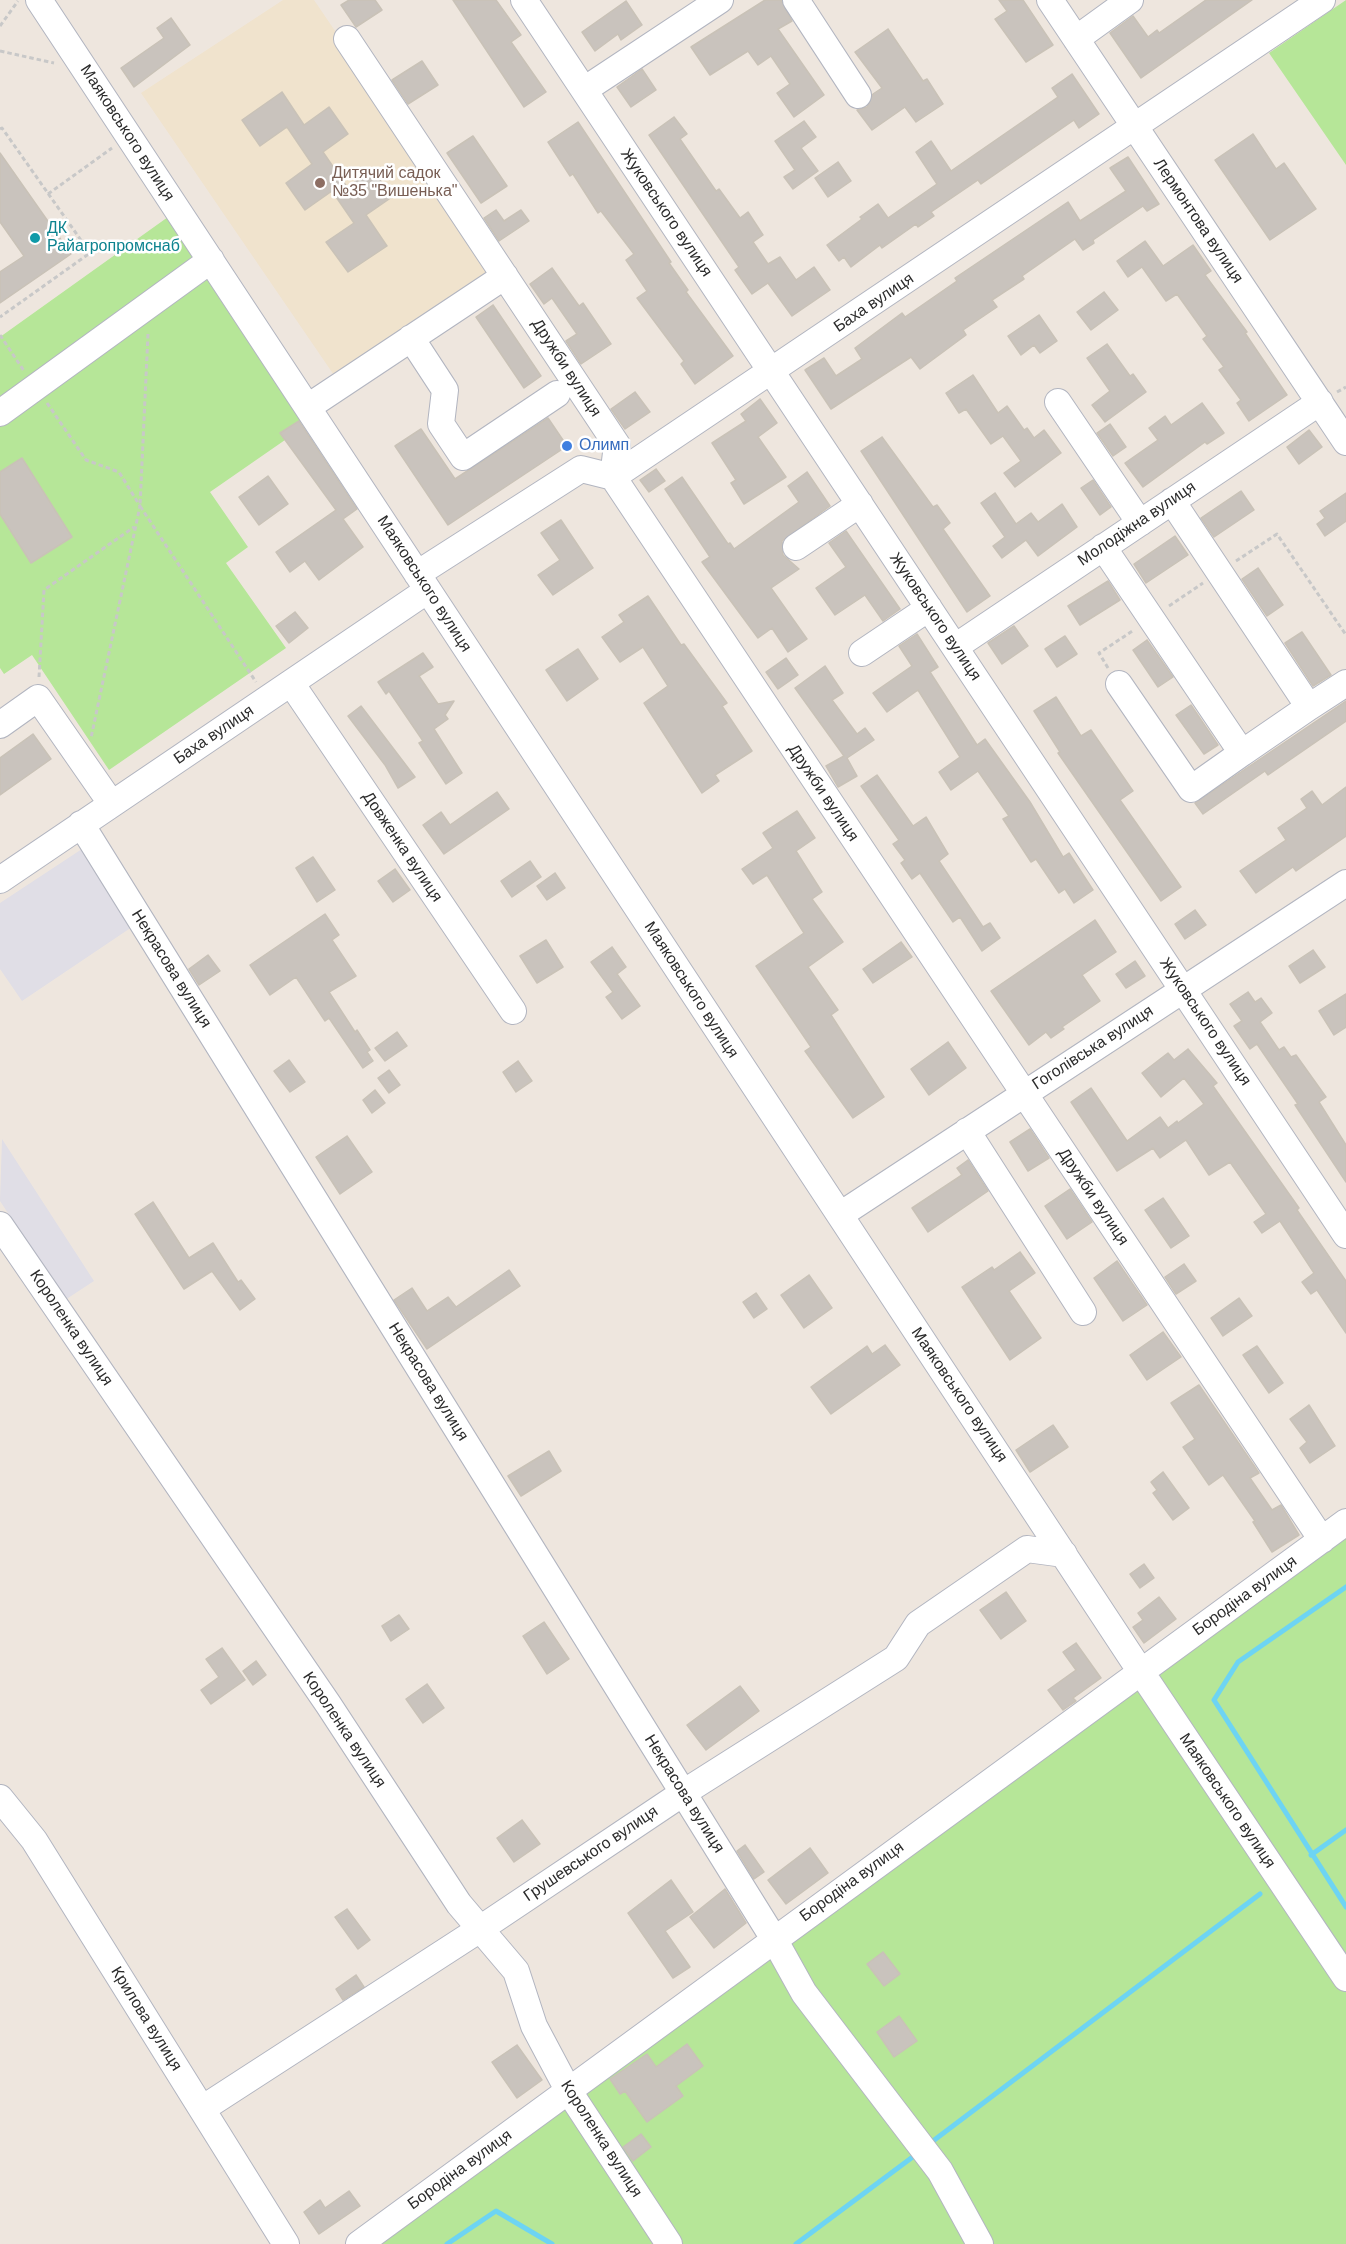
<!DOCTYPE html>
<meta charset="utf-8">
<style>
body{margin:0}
canvas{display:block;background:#eee6de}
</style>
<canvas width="1346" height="2244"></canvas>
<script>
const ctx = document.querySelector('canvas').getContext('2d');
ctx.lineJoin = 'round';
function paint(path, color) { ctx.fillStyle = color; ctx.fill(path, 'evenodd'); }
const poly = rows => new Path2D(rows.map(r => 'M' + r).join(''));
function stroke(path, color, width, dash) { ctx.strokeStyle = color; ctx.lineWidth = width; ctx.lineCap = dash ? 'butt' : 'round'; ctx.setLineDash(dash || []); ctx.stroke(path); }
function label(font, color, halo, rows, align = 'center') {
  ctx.font = font + ' Helvetica,sans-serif'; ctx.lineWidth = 5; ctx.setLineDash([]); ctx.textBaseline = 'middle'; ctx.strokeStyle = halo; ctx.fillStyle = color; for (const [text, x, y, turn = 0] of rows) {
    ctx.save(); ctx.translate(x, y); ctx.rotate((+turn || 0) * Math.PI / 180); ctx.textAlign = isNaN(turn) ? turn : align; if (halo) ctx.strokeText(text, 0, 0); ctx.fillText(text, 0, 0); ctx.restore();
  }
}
paint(poly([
 [82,849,132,927,22,1001,0,969,0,903],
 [2,1139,94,1281,65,1300,0,1201]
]), '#e0dee6');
paint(poly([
 [283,0,314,0,500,273,338,381,141,93]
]), '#f0e3cd');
paint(poly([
 [1346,0,1346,165,1269,53],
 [168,217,302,419,281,433,285,440,210,492,248,547,226,563,286,648,109,770,32,655,4,674,0,668,0,337],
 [1346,1523,1346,1973,1145,1672],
 [1141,1676,1346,1982,1346,2244,359,2244]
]), '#b6e698');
stroke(poly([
 [1346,1587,1238,1662,1214,1700,1346,1907],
 [1311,1855,1346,1830],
 [929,2144,1260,1894],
 [447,2244,496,2211,552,2244],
 [796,2244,918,2153]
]), '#6dd4f3', 5);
const building = poly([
 [349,0,375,0,382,10,356,27,341,5,349,0],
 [453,0,496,0,521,35,511,42,546,92,524,107,453,0],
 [765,0,781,0,792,21,778,29,824,95,794,117,777,93,790,84,771,56,758,65,748,51,710,75,691,47,765,0],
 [999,0,1023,0,1053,45,1026,62,995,19,1007,11,999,0],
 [1206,0,1252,0,1141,78,1110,33,1133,16,1148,37,1157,30,1159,33,1206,0],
 [626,1,642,25,621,40,618,34,595,51,582,32,626,1],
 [171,18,190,45,134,87,121,68,164,38,157,28,171,18],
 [888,29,923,81,927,79,943,104,916,122,905,107,872,130,857,110,867,107,873,94,882,88,855,52,888,29],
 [422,61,438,85,408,104,392,80,422,61],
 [642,69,656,90,631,107,617,87,642,69],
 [1072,74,1099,114,1079,128,1074,120,981,184,978,180,931,212,934,216,918,227,916,224,882,248,880,245,851,267,844,257,839,261,827,245,862,219,860,217,878,204,888,218,937,184,916,152,931,141,951,171,1058,97,1052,88,1072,74],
 [282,92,304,125,329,107,348,134,323,152,347,187,373,170,392,197,366,215,387,246,348,272,326,242,354,223,332,191,305,210,286,183,312,164,287,127,260,146,242,120,282,92],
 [674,117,687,134,680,139,716,191,719,189,740,218,748,212,763,235,753,242,768,264,780,257,796,280,814,267,830,290,792,316,768,283,752,294,735,270,739,267,649,135,674,117],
 [804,121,816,137,801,148,818,171,793,189,784,177,795,170,775,141,804,121],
 [578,122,671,262,669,263,688,290,686,292,733,356,695,384,681,364,684,361,637,298,647,291,626,260,634,254,601,211,598,213,573,174,570,176,548,142,578,122],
 [1253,134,1276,169,1284,163,1316,209,1270,240,1215,160,1253,134],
 [473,136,507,186,481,203,447,153,473,136],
 [0,153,71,254,0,303,0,272,24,256,0,222,0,153],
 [1128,157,1159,204,1147,211,1143,206,1093,240,1094,243,1083,250,1075,239,1022,276,1024,279,992,300,997,307,963,330,966,335,920,369,911,357,831,409,805,370,824,358,836,376,862,359,855,348,902,313,905,317,957,281,955,278,1068,202,1080,221,1126,191,1110,168,1128,157],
 [838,162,851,181,828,197,815,178,838,162],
 [496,210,504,221,521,210,529,221,499,241,484,218,496,210],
 [1145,241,1163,266,1193,245,1211,271,1205,275,1247,332,1245,333,1287,395,1249,421,1237,403,1241,400,1219,370,1224,367,1203,339,1207,336,1177,294,1166,301,1142,267,1128,277,1117,261,1145,241],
 [552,268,579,306,583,303,611,344,581,364,566,341,577,334,552,298,544,304,530,284,552,268],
 [1104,292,1118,310,1091,330,1077,312,1104,292],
 [493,305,541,376,524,388,476,317,493,305],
 [1039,315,1057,341,1040,353,1034,345,1021,355,1008,336,1039,315],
 [1107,344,1130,376,1133,374,1146,392,1105,422,1092,405,1110,391,1087,358,1107,344],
 [973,375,998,413,1007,406,1024,430,1027,428,1034,438,1044,430,1061,453,1015,487,1004,473,1021,461,1003,436,991,444,966,409,959,413,946,393,973,375],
 [635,392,650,412,625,429,611,409,635,392],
 [760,399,777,423,758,437,786,477,744,504,731,483,736,480,712,443,746,421,741,414,760,399],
 [1202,403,1224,433,1207,444,1205,442,1143,487,1125,463,1158,440,1149,428,1165,416,1171,425,1202,403],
 [548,418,567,446,448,525,395,446,421,429,455,479,548,418],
 [299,421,357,509,343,519,363,547,319,580,305,561,290,572,276,552,336,510,280,433,299,421],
 [1110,424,1126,447,1113,456,1097,433,1110,424],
 [1309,430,1322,447,1299,464,1287,447,1309,430],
 [882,437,933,507,937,505,950,523,943,529,990,596,967,612,861,451,882,437],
 [22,458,72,537,31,563,0,514,0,472,22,458],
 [656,469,665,481,649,492,640,480,656,469],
 [807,472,830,506,782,541,783,555,799,569,771,588,807,639,788,652,772,628,758,638,702,562,710,557,665,489,682,477,728,544,730,543,734,549,799,502,788,486,807,472],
 [268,476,288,504,259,525,239,497,268,476],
 [1093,480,1111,507,1100,515,1081,488,1093,480],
 [1241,491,1254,510,1214,537,1201,518,1241,491],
 [995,493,1016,524,1031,513,1038,522,1062,504,1077,527,1038,556,1026,540,1002,558,993,546,1005,537,981,503,995,493],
 [1346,493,1346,521,1325,536,1317,524,1325,518,1320,511,1346,493],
 [561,520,593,568,553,595,538,575,560,560,541,533,561,520],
 [846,531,900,609,883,621,865,595,835,615,816,588,846,567,829,543,846,531],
 [1175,536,1188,555,1146,583,1134,564,1175,536],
 [1258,568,1283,605,1267,616,1242,579,1258,568],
 [1108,581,1120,600,1080,625,1068,606,1108,581],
 [648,596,681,645,684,644,727,703,722,706,752,751,715,775,719,781,702,793,644,703,668,686,643,647,620,662,602,637,624,622,619,615,648,596],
 [295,612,308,628,289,643,276,626,295,612],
 [1014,626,1028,646,1002,664,988,643,1014,626],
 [1302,632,1331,675,1313,686,1285,643,1302,632],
 [917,634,938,667,930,672,977,745,985,739,1030,802,1063,857,1069,853,1093,890,1074,903,1065,889,1059,893,1036,859,1031,862,1003,819,1009,816,978,771,951,790,939,772,960,757,918,690,887,712,873,693,912,666,899,646,917,634],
 [1065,636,1077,654,1057,667,1045,649,1065,636],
 [1147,640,1173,677,1158,687,1133,650,1147,640],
 [578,649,598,679,567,701,546,670,578,649],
 [423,653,433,667,419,676,438,704,454,701,445,715,448,719,434,729,462,773,446,784,419,743,423,741,389,691,386,694,378,682,423,653],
 [786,658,798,675,778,689,766,672,786,658],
 [825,666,843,693,832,700,857,734,865,728,874,740,847,758,857,776,838,787,826,766,844,756,795,688,825,666],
 [1056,697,1081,736,1091,730,1133,791,1120,800,1181,887,1161,901,1058,753,1060,752,1034,711,1056,697],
 [1346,701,1346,721,1268,775,1265,771,1203,814,1195,803,1346,701],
 [1191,705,1218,745,1204,754,1176,715,1191,705],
 [361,706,415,777,398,788,385,765,348,716,361,706],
 [33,734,51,759,0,795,0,758,33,734],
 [877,775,913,826,926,817,948,854,939,861,983,927,990,923,1000,938,982,951,960,917,953,922,920,873,912,879,901,863,905,860,893,844,899,840,861,786,877,775],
 [1346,787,1346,836,1296,871,1293,867,1256,893,1240,871,1286,840,1278,828,1307,808,1301,799,1312,791,1322,805,1346,787],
 [497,792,509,809,444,854,423,825,441,812,450,825,497,792],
 [797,811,815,838,796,851,822,892,812,899,843,942,808,967,838,1010,831,1015,884,1097,853,1118,805,1051,811,1047,756,966,804,933,767,875,753,884,742,869,773,848,763,833,797,811],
 [313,857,335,890,317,902,296,868,313,857],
 [530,861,541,877,512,897,501,881,530,861],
 [395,869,410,890,393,902,378,881,395,869],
 [555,873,565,888,547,900,537,886,555,873],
 [1195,910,1206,925,1185,939,1175,924,1195,910],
 [325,914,339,935,332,940,356,976,329,992,355,1032,357,1030,370,1050,367,1052,373,1061,363,1068,329,1018,325,1021,296,977,270,995,250,965,325,914],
 [1095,920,1116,952,1082,975,1100,1001,1062,1027,1064,1029,1051,1038,1046,1032,1029,1045,991,991,1095,920],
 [546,940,563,967,537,983,520,956,546,940],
 [901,942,912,957,873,983,863,969,901,942],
 [612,947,626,967,617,974,640,1006,622,1019,606,997,613,992,591,962,612,947],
 [1313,950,1325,967,1300,983,1289,966,1313,950],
 [208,955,220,971,199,985,189,969,208,955],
 [1135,961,1145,976,1126,988,1116,974,1135,961],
 [1248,992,1255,1002,1261,998,1272,1013,1260,1022,1279,1050,1284,1047,1291,1057,1296,1055,1326,1097,1319,1102,1346,1145,1346,1182,1295,1105,1298,1104,1257,1044,1250,1049,1234,1026,1242,1021,1230,1004,1248,992],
 [1346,994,1346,1027,1334,1035,1319,1011,1346,994],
 [397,1032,407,1046,385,1061,375,1048,397,1032],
 [948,1042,966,1068,929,1095,911,1069,948,1042],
 [1188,1049,1217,1083,1213,1086,1299,1208,1297,1210,1346,1281,1346,1333,1317,1290,1311,1294,1302,1282,1314,1273,1280,1221,1262,1233,1254,1222,1266,1214,1230,1162,1209,1175,1186,1140,1160,1158,1153,1148,1117,1171,1071,1102,1091,1088,1127,1141,1160,1117,1168,1128,1177,1121,1178,1123,1204,1104,1184,1078,1161,1097,1142,1073,1168,1053,1174,1060,1188,1049],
 [289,1060,305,1082,290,1092,274,1071,289,1060],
 [518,1061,532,1081,516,1092,503,1072,518,1061],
 [389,1070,400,1085,389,1093,378,1078,389,1070],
 [375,1090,385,1103,372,1113,363,1100,375,1090],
 [1030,1129,1049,1158,1028,1171,1010,1142,1030,1129],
 [347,1136,372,1172,340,1194,316,1157,347,1136],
 [968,1160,988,1191,928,1232,912,1208,962,1175,957,1168,968,1160],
 [1070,1189,1092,1222,1067,1239,1045,1206,1070,1189],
 [1163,1198,1189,1236,1171,1248,1145,1210,1163,1198],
 [153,1202,189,1258,213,1243,238,1282,241,1280,255,1299,240,1310,212,1271,184,1289,135,1214,153,1202],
 [1020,1252,1035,1273,1009,1291,1041,1338,1010,1360,962,1287,992,1267,994,1270,1020,1252],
 [1117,1261,1147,1305,1123,1321,1094,1278,1117,1261],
 [1184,1264,1196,1281,1176,1294,1165,1277,1184,1264],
 [509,1270,520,1286,427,1349,394,1300,412,1288,427,1311,448,1297,456,1307,509,1270],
 [809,1275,832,1308,804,1328,781,1295,809,1275],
 [756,1293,767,1309,754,1318,743,1302,756,1293],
 [1239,1298,1252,1316,1223,1336,1211,1318,1239,1298],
 [1163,1332,1181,1357,1147,1380,1130,1355,1163,1332],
 [885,1345,900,1365,831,1414,811,1387,867,1346,872,1354,885,1345],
 [1257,1346,1283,1383,1269,1393,1243,1355,1257,1346],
 [1199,1385,1259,1473,1250,1478,1272,1510,1281,1505,1299,1535,1272,1552,1253,1522,1255,1521,1223,1475,1209,1485,1183,1447,1195,1439,1171,1403,1199,1385],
 [1309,1405,1335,1446,1310,1463,1300,1448,1307,1442,1290,1419,1309,1405],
 [1053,1425,1068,1447,1030,1472,1016,1450,1053,1425],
 [549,1451,561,1471,521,1496,508,1476,549,1451],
 [1163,1472,1189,1508,1173,1520,1153,1493,1157,1490,1151,1482,1163,1472],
 [1144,1564,1154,1578,1140,1588,1130,1574,1144,1564],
 [1006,1592,1026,1621,1001,1639,980,1610,1006,1592],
 [1159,1597,1176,1619,1144,1643,1133,1627,1143,1620,1138,1613,1159,1597],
 [399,1615,409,1629,391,1641,382,1626,399,1615],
 [544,1622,569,1659,547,1674,523,1636,544,1622],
 [1076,1643,1101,1678,1073,1698,1076,1701,1063,1710,1048,1690,1076,1670,1063,1652,1076,1643],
 [222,1648,245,1680,211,1704,201,1690,219,1677,206,1659,222,1648],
 [256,1661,266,1675,253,1685,243,1671,256,1661],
 [427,1684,444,1708,423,1723,406,1699,427,1684],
 [740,1686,759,1711,706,1750,687,1725,740,1686],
 [522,1820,540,1844,514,1862,497,1838,522,1820],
 [745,1845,764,1872,754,1879,737,1851,745,1845],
 [810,1848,828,1873,786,1904,768,1880,810,1848],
 [671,1880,693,1912,665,1931,690,1967,673,1978,628,1913,671,1880],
 [725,1889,746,1923,714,1948,690,1917,725,1889],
 [347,1909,370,1940,358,1949,335,1917,347,1909],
 [883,1952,900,1974,884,1986,867,1964,883,1952],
 [356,1975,364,1987,343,2000,336,1989,356,1975],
 [899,2016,917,2041,894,2057,877,2032,899,2016],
 [687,2044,703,2066,676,2086,683,2096,647,2122,625,2091,620,2094,610,2079,647,2054,656,2067,687,2044],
 [517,2045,542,2080,517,2098,492,2062,517,2045],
 [641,2134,651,2147,633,2161,623,2147,641,2134],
 [349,2191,360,2206,319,2234,304,2212,320,2200,325,2208,349,2191]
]);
paint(building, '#c9c3bd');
stroke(building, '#c9c2b7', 1.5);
const minor = poly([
 [39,0,1141,1672,1346,1978],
 [524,0,1346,1235],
 [796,0,858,95],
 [1050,0,1346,442],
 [347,39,617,445,613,477,1322,1540],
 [1076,39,1130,0],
 [584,90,720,0],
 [411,338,445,390,441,424,463,457,557,394],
 [1058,402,1140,523],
 [308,407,505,276],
 [0,413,211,260],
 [796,547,860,504],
 [1103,547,1242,753,1309,707,1172,501],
 [417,574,581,469,613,477,1322,0],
 [955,647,1320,402],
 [862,653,929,608],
 [291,683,513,1011],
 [1119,684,1191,789,1242,753],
 [1309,707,1346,683],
 [0,725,38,698,111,803],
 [81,824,774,1939,804,1993,940,2171,980,2244],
 [0,880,428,590],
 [967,1131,1083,1312],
 [840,1215,1346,883],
 [0,1225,328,1704,459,1904,516,1971,534,2026,568,2090,669,2244],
 [0,1798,34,1840,286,2244],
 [202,2109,480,1929,683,1793,896,1658,918,1624,1027,1549,1064,1554],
 [359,2244,1346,1522]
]);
stroke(minor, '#b2b5c0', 28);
stroke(poly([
 [0,26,18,1],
 [0,51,54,63],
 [0,129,2,128,90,253,0,317],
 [48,194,112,148],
 [148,334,140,506,256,682],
 [0,335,24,371],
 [1337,392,1346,387],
 [47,403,86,460,119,472,140,506,91,738],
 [1236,561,1277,534,1346,635],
 [1169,606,1203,583],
 [1108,668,1099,653,1134,630],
 [39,677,44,590,134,527]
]), '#c8c8c8', 3, [4.5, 3]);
stroke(minor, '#fff', 26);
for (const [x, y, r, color] of [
 [320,183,6,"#8d6e63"],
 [35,238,6,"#0f9aa8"],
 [567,446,6,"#3f7fe0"]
]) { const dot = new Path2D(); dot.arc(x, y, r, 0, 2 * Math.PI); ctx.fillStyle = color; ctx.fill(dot); stroke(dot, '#fff', 2); }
label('16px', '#2c2c2c', '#fff', [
 ["Маяковського вулиця",127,133,57],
 ["Жуковського вулиця",666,213,56],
 ["Лермонтова вулиця",1198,221,56],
 ["Баха вулиця",874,303,-34],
 ["Дружби вулиця",566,368,57],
 ["Молодіжна вулиця",1137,524,-34],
 ["Маяковського вулиця",424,584,57],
 ["Жуковського вулиця",935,617,56],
 ["Баха вулиця",214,735,-34],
 ["Дружби вулиця",823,793,56],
 ["Довженка вулиця",402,847,56],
 ["Некрасова вулиця",171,969,58],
 ["Маяковського вулиця",691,990,57],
 ["Жуковського вулиця",1205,1022,56],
 ["Гоголівська вулиця",1093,1048,-33],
 ["Дружби вулиця",1093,1197,56],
 ["Короленка вулиця",71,1328,56],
 ["Некрасова вулиця",428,1382,58],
 ["Маяковського вулиця",959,1395,56],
 ["Бородіна вулиця",1245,1596,-36],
 ["Короленка вулиця",344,1730,56],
 ["Некрасова вулиця",684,1794,58],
 ["Маяковського вулиця",1227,1801,56],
 ["Грушевського вулиця",591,1854,-34],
 ["Бородіна вулиця",852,1882,-36],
 ["Крилова вулиця",146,2019,58],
 ["Короленка вулиця",601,2139,57],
 ["Бородіна вулиця",460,2170,-36]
]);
label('16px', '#785e54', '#fff', [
 ["Дитячий садок",332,174],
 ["№35 \"Вишенька\"",332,192]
], 'left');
label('16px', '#0d838f', '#fff', [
 ["ДК",47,229],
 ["Райагропромснаб",47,247]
], 'left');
label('16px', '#366cbe', '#fff', [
 ["Олимп",579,446]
], 'left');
</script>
